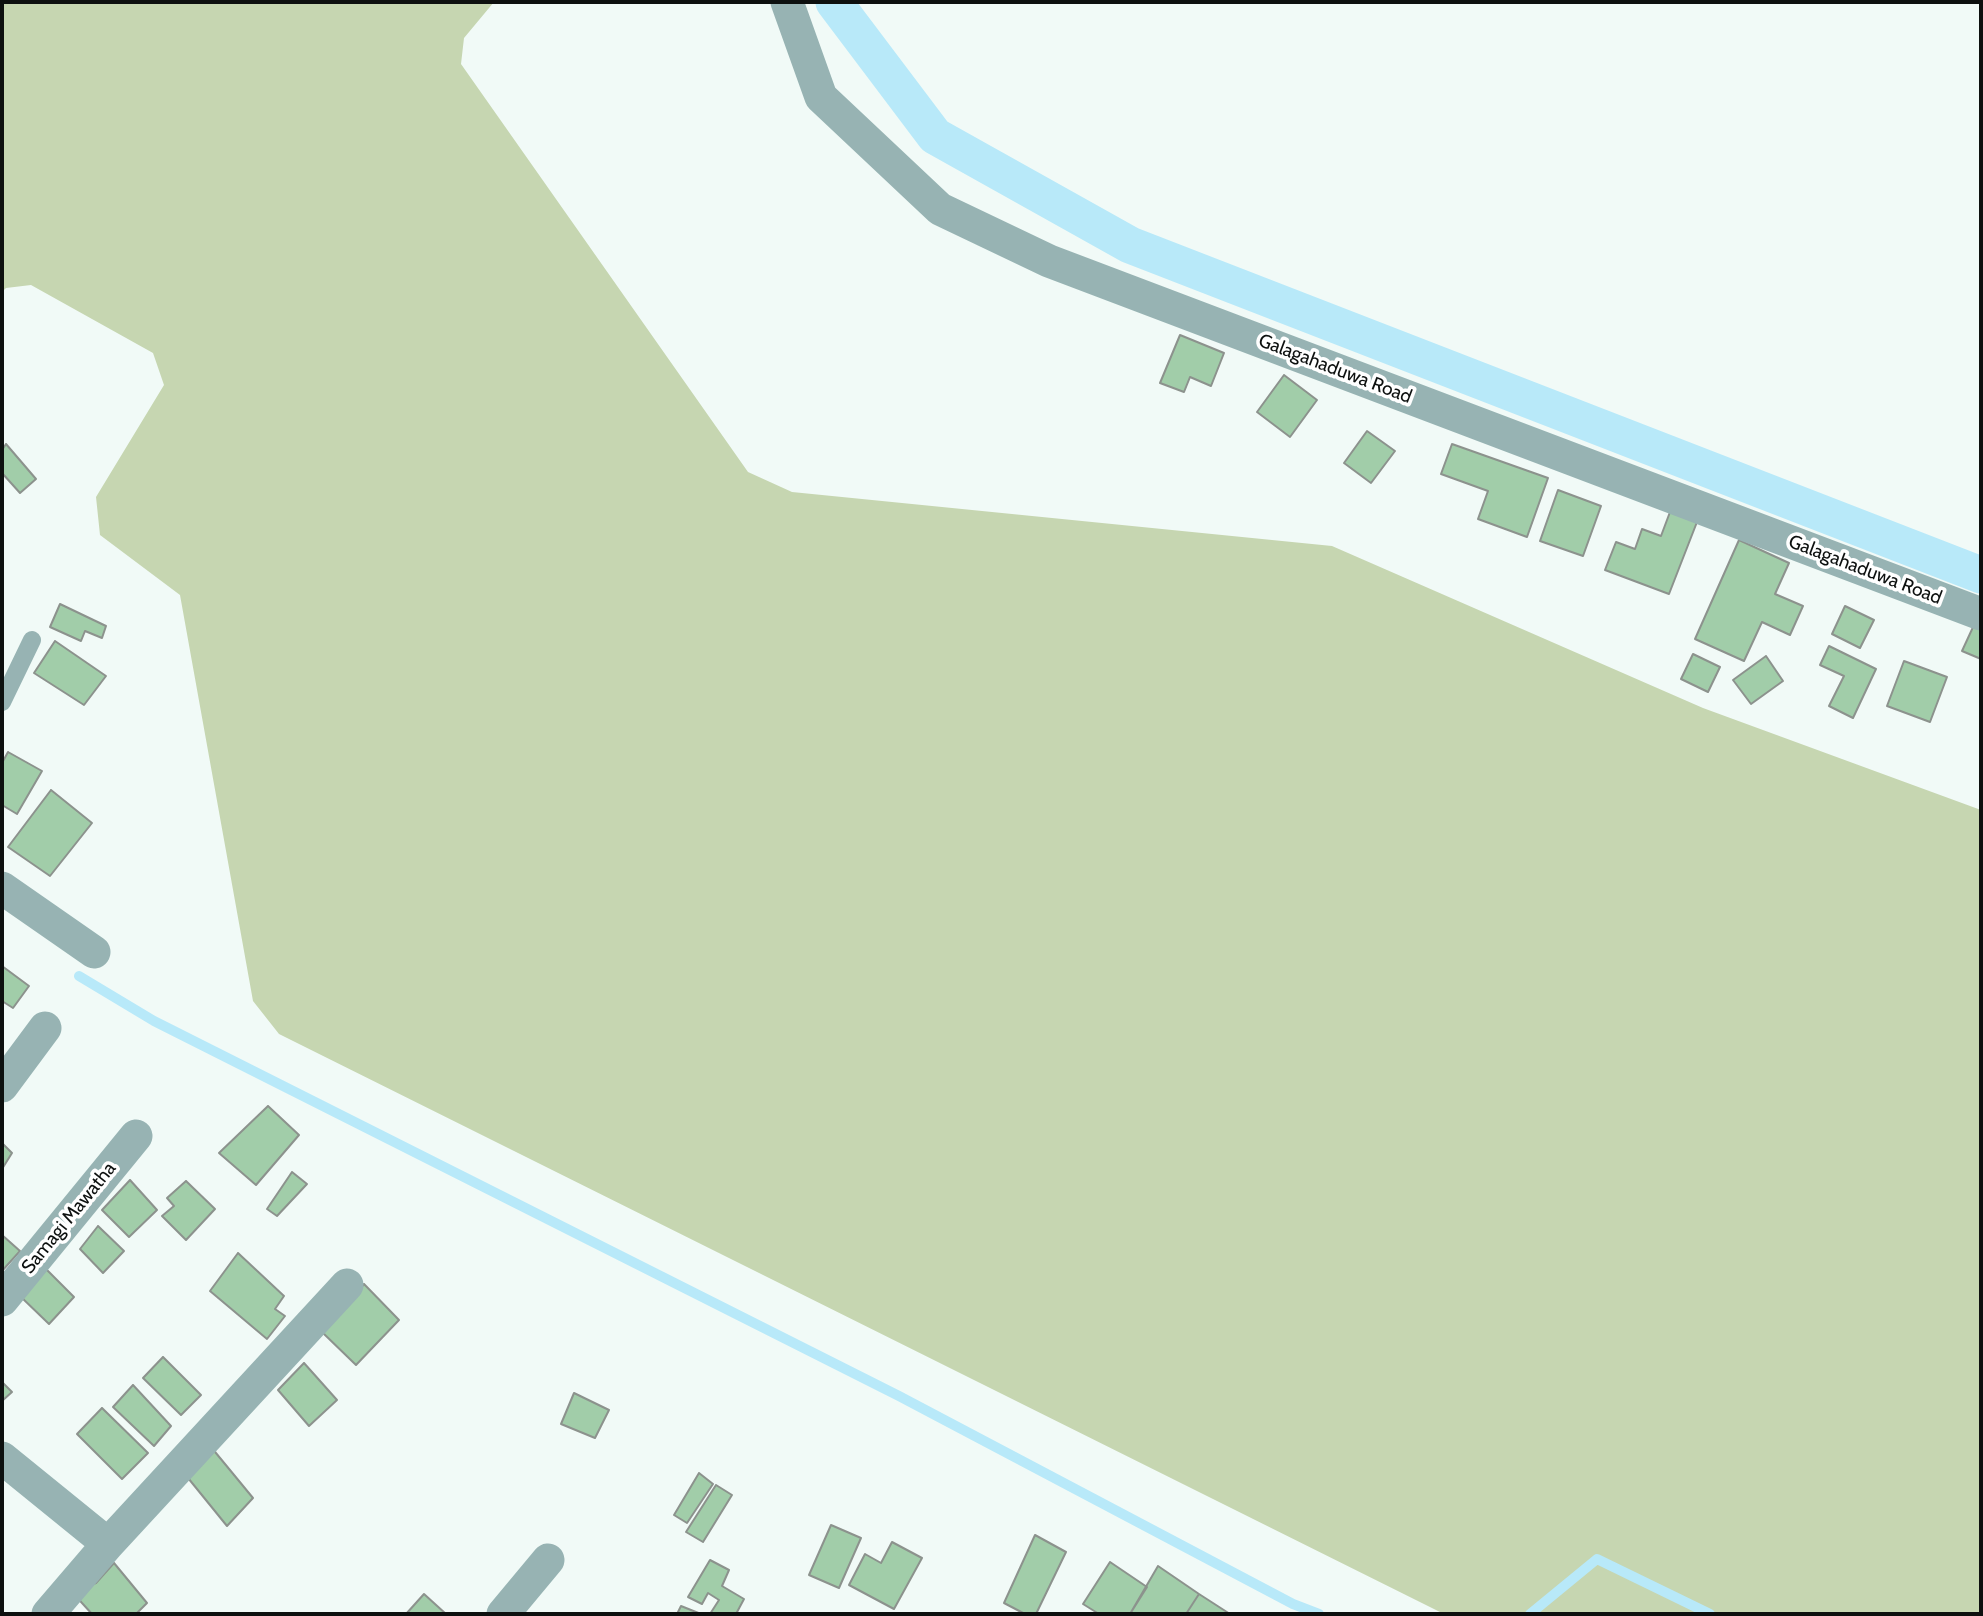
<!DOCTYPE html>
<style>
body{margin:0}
#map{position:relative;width:1983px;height:1616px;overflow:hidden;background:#f1faf7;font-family:Cabin,sans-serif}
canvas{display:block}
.frame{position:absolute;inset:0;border:4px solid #0d100f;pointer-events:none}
</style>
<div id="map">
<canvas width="1983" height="1616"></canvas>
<div class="frame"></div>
</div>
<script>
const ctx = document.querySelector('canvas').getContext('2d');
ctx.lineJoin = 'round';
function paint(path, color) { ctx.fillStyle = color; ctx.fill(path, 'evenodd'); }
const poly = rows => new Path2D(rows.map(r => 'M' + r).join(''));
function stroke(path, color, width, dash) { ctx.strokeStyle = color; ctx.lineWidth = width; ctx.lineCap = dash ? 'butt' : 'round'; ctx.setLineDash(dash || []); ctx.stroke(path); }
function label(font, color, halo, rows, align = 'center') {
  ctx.font = font + ' Cabin,sans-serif'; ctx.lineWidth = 7; ctx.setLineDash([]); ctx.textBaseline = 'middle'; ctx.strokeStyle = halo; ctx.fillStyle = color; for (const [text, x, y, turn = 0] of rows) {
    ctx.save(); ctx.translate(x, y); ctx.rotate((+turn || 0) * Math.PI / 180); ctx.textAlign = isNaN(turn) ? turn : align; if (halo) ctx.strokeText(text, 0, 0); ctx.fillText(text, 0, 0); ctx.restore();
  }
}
paint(poly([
 [2,2,494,2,464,38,461,64,748,472,792,492,1332,546,1703,708,1981,810,1981,1614,1444,1614,279,1034,253,1001,180,595,100,535,96,497,164,385,153,353,31,285,6,288,2,292]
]), '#c6d6b1');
stroke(poly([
 [79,976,154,1021,899,1396,1293,1604,1319,1614],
 [1530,1614,1597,1559,1710,1614]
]), '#b8e9f9', 10);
stroke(poly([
 [834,2,935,136,1130,245,1981,575]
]), '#b8e9f9', 37);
const building = poly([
 [1180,335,1224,353,1211,386,1190,377,1184,392,1160,383,1180,335],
 [1284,375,1317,400,1290,437,1257,412,1284,375],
 [1367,431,1395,451,1371,483,1344,463,1367,431],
 [6,444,36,479,20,493,2,473,2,450,6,444],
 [1452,444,1548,478,1527,537,1478,519,1488,491,1441,474,1452,444],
 [1558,490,1601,506,1583,556,1540,541,1558,490],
 [1670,512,1697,522,1669,594,1605,570,1616,542,1635,549,1642,529,1661,536,1670,512],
 [1739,540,1789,563,1775,594,1803,606,1790,635,1762,622,1744,661,1695,639,1739,540],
 [60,604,106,626,102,638,85,631,81,641,50,627,60,604],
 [1845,606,1874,620,1860,648,1832,634,1845,606],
 [1974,625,1981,628,1981,659,1962,651,1974,625],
 [55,641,106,676,84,705,34,673,55,641],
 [1829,646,1876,669,1853,718,1829,706,1844,676,1820,665,1829,646],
 [1693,654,1720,667,1708,692,1681,679,1693,654],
 [1766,656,1783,681,1751,704,1733,680,1766,656],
 [1904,661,1947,677,1930,722,1887,706,1904,661],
 [8,752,42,771,17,814,2,805,2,763,8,752],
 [51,790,92,823,50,876,8,847,51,790],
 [2,966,29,986,13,1008,2,1001,2,966],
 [268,1106,299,1135,256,1185,219,1153,268,1106],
 [2,1143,12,1153,2,1169,2,1143],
 [292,1172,307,1184,277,1216,267,1209,292,1172],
 [130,1180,157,1210,129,1237,102,1210,130,1180],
 [186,1181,215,1209,186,1240,162,1216,174,1206,167,1198,186,1181],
 [98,1226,124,1251,103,1273,80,1249,98,1226],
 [2,1235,20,1251,2,1271,2,1235],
 [238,1253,284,1296,275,1309,285,1316,267,1339,210,1291,238,1253],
 [43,1266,74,1297,49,1324,20,1296,43,1266],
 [364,1284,399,1320,356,1365,323,1333,364,1284],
 [163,1357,201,1395,181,1415,143,1378,163,1357],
 [304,1363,337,1400,309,1426,278,1390,304,1363],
 [2,1382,12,1392,2,1401,2,1382],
 [133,1385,171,1426,154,1446,113,1407,133,1385],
 [574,1393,609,1410,595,1438,561,1424,574,1393],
 [102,1408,148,1453,122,1479,77,1434,102,1408],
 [211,1447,253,1498,227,1526,184,1473,211,1447],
 [699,1473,713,1484,687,1523,674,1515,699,1473],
 [716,1485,732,1495,703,1542,686,1532,716,1485],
 [831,1525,861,1538,839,1588,809,1575,831,1525],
 [1035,1535,1066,1552,1036,1614,1025,1614,1004,1603,1035,1535],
 [892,1542,922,1558,894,1609,849,1585,865,1554,881,1563,892,1542],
 [710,1560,729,1570,722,1586,744,1599,736,1614,710,1614,719,1600,708,1593,702,1604,688,1597,710,1560],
 [1110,1562,1147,1587,1130,1614,1099,1614,1083,1604,1110,1562],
 [114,1563,147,1603,136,1614,92,1614,72,1592,96,1583,114,1563],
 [1158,1566,1199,1594,1186,1614,1130,1614,1158,1566],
 [424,1594,446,1614,406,1614,424,1594],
 [1199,1594,1230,1614,1186,1614,1199,1594],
 [681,1606,701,1614,677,1614,681,1606]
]);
paint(building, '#a1cda9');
stroke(building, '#8c928d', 2);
stroke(poly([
 [2,702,32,640]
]), '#97b3b3', 18);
stroke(poly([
 [787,2,821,97,940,209,1049,261,1981,614],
 [2,888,94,952],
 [2,1086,45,1028],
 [2,1300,136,1136],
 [2,1458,108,1544,347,1285],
 [48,1614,108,1544],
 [503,1614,548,1560]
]), '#97b3b3', 33);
label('19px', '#0d100f', '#fff', [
 ["Galagahaduwa Road",1335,369,21],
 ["Galagahaduwa Road",1865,570,21],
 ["Samagi Mawatha",69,1218,-51]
]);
</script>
